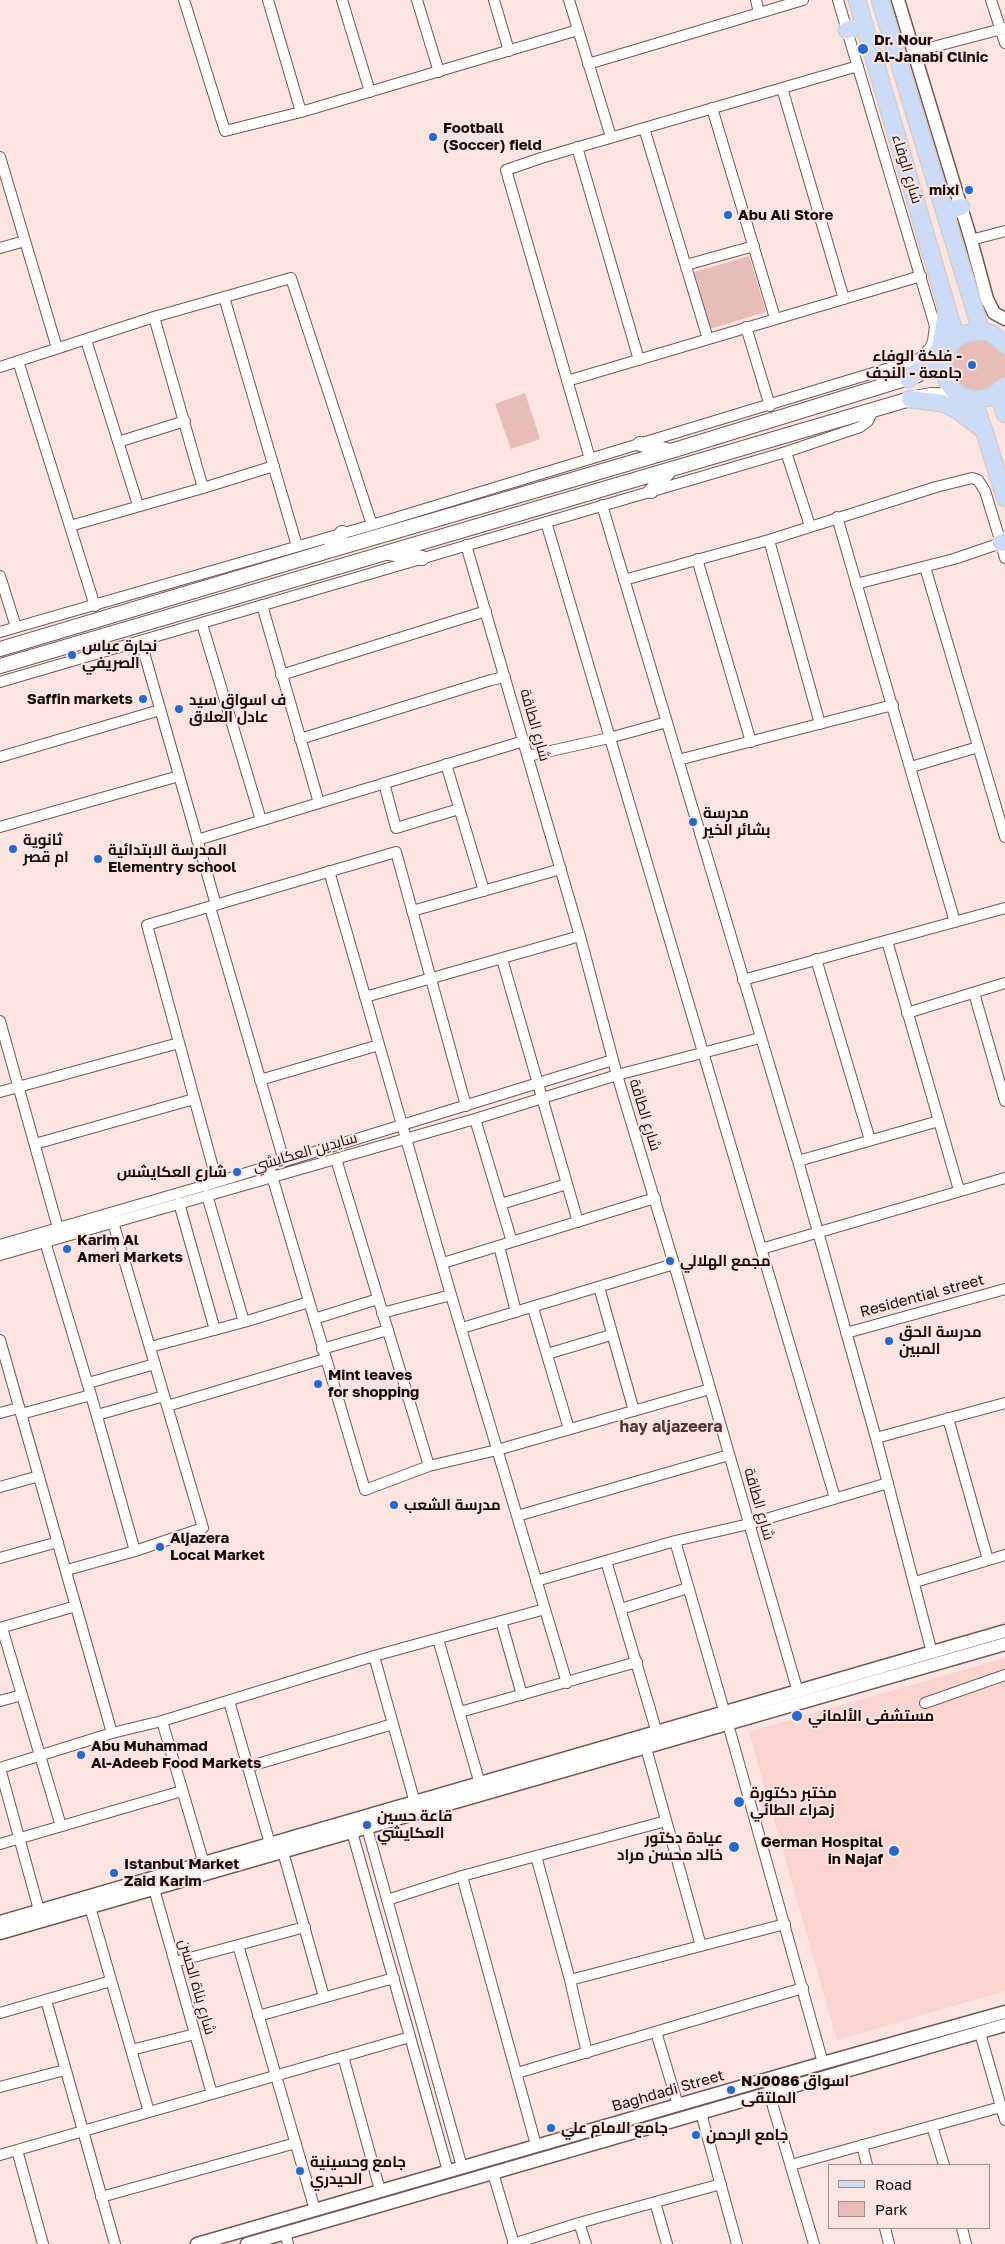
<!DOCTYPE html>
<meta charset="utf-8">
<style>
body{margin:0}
#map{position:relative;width:1005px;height:2244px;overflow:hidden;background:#fce4e0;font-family:"Golos Text",sans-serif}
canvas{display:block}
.legend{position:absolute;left:828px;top:2164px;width:162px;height:65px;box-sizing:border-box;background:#fce4e0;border:1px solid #a08e8b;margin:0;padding:6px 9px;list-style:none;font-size:15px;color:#150c0b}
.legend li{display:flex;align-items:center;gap:10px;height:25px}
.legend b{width:25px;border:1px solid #a08e8b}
</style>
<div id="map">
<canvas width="1005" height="2244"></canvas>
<ul class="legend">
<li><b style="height:6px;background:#ccdcf6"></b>Road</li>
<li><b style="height:14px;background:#e8bdb7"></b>Park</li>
</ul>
</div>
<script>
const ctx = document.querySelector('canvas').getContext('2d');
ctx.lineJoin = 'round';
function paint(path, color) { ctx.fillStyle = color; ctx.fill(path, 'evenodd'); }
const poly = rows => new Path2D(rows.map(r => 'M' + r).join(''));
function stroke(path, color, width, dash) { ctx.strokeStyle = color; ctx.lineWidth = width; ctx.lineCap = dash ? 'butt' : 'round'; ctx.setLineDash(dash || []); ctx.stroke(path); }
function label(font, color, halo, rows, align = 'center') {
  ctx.font = font + ' "Golos Text",Cairo,sans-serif'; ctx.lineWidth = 4; ctx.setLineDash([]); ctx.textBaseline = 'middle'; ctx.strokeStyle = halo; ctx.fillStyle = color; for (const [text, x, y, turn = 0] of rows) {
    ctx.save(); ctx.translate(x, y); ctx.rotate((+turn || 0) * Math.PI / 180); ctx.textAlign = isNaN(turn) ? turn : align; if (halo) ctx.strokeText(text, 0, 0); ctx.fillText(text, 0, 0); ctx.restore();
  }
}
paint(poly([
 [1005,1658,1005,1991,837,2040,749,1732]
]), '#fad4cf');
paint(poly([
 [749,256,766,312,710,329,694,272],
 [982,337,1005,352,1005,377,999,384,983,392,966,388,959,382,953,365,954,356,965,342],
 [525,393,540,439,511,449,495,404]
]), '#e8bdb7');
const minor = poly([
 [184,0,225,131,301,112,578,30],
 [268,0,301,112],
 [342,0,370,92],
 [417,0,439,72],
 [494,0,509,51],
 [569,0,611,137],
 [756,0,759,13],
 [991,0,1005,43],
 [914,52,1005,28],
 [588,64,803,0],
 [782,88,844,299],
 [712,108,775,318],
 [644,128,708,339],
 [577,147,639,360],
 [0,157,57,348],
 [971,240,1005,231],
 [0,248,25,241],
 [686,265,754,246],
 [224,297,297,546],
 [154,317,203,488],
 [746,327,770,406],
 [86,340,138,505],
 [18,361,95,606],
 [0,367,154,317,291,278,372,525],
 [567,381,921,276],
 [118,442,185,421],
 [786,452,810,526],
 [590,459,506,170,541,158,858,66],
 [602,505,798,1161,876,1438,932,1653],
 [837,517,955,922],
 [546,522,835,1498],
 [70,526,203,488,274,466],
 [769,540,820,724],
 [1001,543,1005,558],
 [466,545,580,936,617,1075,674,1264,798,1692],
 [697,559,751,742],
 [925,567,1005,837],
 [0,576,16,627],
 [624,580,769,540,936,487,972,478,978,480,985,491,1001,543,954,559,856,584],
 [262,605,319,803],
 [202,624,261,820],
 [0,632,372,525,919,359,930,348,933,341,935,326,838,0],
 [141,642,216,905],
 [281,675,486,611],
 [0,682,786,452,860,427,868,421,873,410],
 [300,739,491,680,505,677],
 [528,756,609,738,667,722],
 [0,757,160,710],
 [678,760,893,705],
 [446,764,484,891],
 [911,767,978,747],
 [384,783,396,828,459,809],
 [0,827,179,776],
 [197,840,524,741],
 [329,871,451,1295,567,1683],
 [210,907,284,1161],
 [412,911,561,869],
 [887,941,959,1190],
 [502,959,578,1222],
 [816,959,870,1140],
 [743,980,1005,908],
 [974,993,1005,1101],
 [365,997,580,936],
 [907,1013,1005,983],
 [0,1021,58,1228],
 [260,1080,379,1045],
 [0,1092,179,1043],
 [475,1119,512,1242],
 [35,1144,194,1099],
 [336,1159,429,1466],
 [798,1161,939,1121],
 [269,1166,365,1490,429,1466,497,1450,710,1389],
 [217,1182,147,925,396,852,466,1106],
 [207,1195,244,1322],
 [179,1203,215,1330],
 [501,1204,567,1184],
 [43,1235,91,1395,135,1551],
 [0,1245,217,1182,613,1060],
 [499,1246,516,1312],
 [761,1249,1005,1178],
 [0,1255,475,1119,617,1075,760,1038],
 [443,1263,655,1198],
 [599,1287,634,1411],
 [533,1308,569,1429],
 [382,1313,451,1295],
 [314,1319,378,1299],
 [462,1328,674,1264],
 [846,1333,1005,1289],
 [0,1340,112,1733],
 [150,1347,244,1322,309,1302],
 [322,1349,388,1330],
 [547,1354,611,1335],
 [88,1383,155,1364],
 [167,1406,325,1359],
 [0,1413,19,1408],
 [21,1414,91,1395],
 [97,1415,164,1396],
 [948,1418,988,1560],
 [876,1438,1005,1403],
 [0,1487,39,1476],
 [517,1516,729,1455],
 [675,1541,725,1714],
 [0,1558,58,1542],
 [606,1561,657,1733],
 [67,1570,135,1551,203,1528,113,1222],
 [536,1581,675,1541,749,1524,888,1483],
 [915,1582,1005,1555],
 [621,1609,688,1588],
 [501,1621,522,1695],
 [0,1628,76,1606],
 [2,1628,61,1826],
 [438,1639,480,1784],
 [374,1656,415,1803],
 [0,1701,22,1695],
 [229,1701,270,1844],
 [925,1703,1005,1675],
 [460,1712,637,1662],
 [162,1721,204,1864],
 [728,1724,823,2063],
 [646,1748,701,1946],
 [247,1767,393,1724],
 [0,1768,112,1733,162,1721,374,1656,545,1609],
 [0,1768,39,1910],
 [367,1828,462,2167],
 [352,1832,448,2171],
 [0,1844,182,1791],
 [283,1852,324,1997],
 [536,1856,570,1980,587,2053],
 [462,1876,536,2145],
 [154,1889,212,2094],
 [387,1900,462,1876,666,1821],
 [90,1907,149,2112],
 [238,1945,315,2210],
 [175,1962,305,1927],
 [570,1980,785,1924],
 [46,2000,115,2244],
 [0,2013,111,1981],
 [258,2016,394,1978],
 [656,2032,678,2105],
 [980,2033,1005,2120],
 [131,2050,195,2034],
 [343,2056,380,2190],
 [517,2073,803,1988],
 [0,2087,65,2070],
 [769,2093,814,2244],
 [701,2113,737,2244],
 [932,2126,944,2165],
 [862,2145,867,2165],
 [17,2150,43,2244],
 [0,2155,410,2037],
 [791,2165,1001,2107],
 [493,2173,514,2244],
 [101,2197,296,2143],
 [655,2202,667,2244],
 [579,2223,586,2244],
 [885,2228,889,2244],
 [962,2228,966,2244],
 [285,2233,288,2244],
 [513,2244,579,2223,721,2184]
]);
const tertiary = poly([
 [898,0,971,240,987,299,994,313,1005,319],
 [0,1922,1005,1631],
 [0,1933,1005,1644],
 [197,2244,823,2063,1005,2012],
 [247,2244,1005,2025]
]);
const secondary = poly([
 [640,444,671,451],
 [651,491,671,469],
 [328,551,342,533],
 [389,553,422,558],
 [0,649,328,551,671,451,918,375],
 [0,666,910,399,931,395,962,396]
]);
const primary = poly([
 [857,0,956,339],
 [880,0,981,331],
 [847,30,865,25],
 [945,211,961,207],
 [1005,345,991,333,981,331,964,334,956,339,949,347,944,358,944,370,947,381,953,390,962,396,973,400,991,397,1005,386],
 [908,379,932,359,940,348,946,313],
 [999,393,1005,414],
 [910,399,942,403,957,410,984,430],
 [973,400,984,430,1005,498],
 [1001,543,1005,541]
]);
stroke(minor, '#725956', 12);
stroke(tertiary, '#725956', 15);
stroke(secondary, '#725956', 16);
stroke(primary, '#d0cece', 19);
stroke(minor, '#fff', 10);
stroke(tertiary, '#fff', 12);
stroke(secondary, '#fff', 14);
stroke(primary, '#ccdcf6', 16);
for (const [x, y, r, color] of [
 [863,49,6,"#2269d4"],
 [433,137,5,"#2269d4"],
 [969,190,5,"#2269d4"],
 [728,215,5,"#2269d4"],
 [972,365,5,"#2269d4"],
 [72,655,5,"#2269d4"],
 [143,699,5,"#2269d4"],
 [179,709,5,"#2269d4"],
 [693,822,5,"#2269d4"],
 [13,849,5,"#2269d4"],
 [98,859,5,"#2269d4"],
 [237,1172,5,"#2269d4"],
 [67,1249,5,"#2269d4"],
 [670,1261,5,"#2269d4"],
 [889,1341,5,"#2269d4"],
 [318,1384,5,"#2269d4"],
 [394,1505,5,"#2269d4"],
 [160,1547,5,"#2269d4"],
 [797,1716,6,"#2269d4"],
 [81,1755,5,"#2269d4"],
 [739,1802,6,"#2269d4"],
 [367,1825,5,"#2269d4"],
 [734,1847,6,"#2269d4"],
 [894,1851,6,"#2269d4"],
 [114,1873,5,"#2269d4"],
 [731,2090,5,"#2269d4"],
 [551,2128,5,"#2269d4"],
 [696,2135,5,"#2269d4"],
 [300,2171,5,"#2269d4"]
]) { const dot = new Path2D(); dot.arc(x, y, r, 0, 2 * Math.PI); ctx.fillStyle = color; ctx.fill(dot); stroke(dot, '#fce4e0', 2); }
label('bold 15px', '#150c0b', '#fce4e0', [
 ["Dr. Nour",874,40],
 ["Al-Janabi Clinic",874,57],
 ["Football",443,128],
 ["(Soccer) field",443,145],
 ["mixi",959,190,"right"],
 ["Abu Ali Store",738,215],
 ["فلكة الوفاء -",962,356,"right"],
 ["جامعة - النجف",962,373,"right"],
 ["نجارة عباس",82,646],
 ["الصريفي",82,663],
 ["Saffin markets",133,699,"right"],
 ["ف اسواق سيد",189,700],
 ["عادل العلاق",189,717],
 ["مدرسة",703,813],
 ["بشائر الخير",703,830],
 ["ثانوية",23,840],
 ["ام قصر",23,857],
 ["المدرسة الابتدائية",108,850],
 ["Elementry school",108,867],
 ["شارع العكايشس",227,1172,"right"],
 ["Karim Al",77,1240],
 ["Ameri Markets",77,1257],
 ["مجمع الهلالي",680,1261],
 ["مدرسة الحق",899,1332],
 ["المبين",899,1349],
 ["Mint leaves",328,1375],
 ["for shopping",328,1392],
 ["مدرسة الشعب",404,1505],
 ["Aljazera",170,1538],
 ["Local Market",170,1555],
 ["مستشفى الألماني",808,1716],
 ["Abu Muhammad",91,1746],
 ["Al-Adeeb Food Markets",91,1763],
 ["مختبر دكتورة",750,1793],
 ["زهراء الطائي",750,1810],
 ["قاعة حسين",377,1816],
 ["العكايشي",377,1833],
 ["عيادة دكتور",723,1838,"right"],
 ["خالد محسن مراد",723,1855,"right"],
 ["German Hospital",883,1842,"right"],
 ["in Najaf",883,1859,"right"],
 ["Istanbul Market",124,1864],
 ["Zaid Karim",124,1881],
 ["NJ0086 اسواق",741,2081],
 ["الملتقى",741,2098],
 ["جامع الامام علي",561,2128],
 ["جامع الرحمن",706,2135],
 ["جامع وحسينية",310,2162],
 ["الحيدري",310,2179]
], 'left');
label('15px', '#150c0b', '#fce4e0', [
 ["شارع الوفاء",907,169,73],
 ["شارع الطاقة",535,725,74],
 ["شارع الطاقة",645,1115,73],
 ["سايدين العكايشي",305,1152,-16],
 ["Residential street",922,1296,-15],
 ["شارع الطاقة",759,1504,74],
 ["شارع بناة الحسن",197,1987,74],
 ["Baghdadi Street",668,2091,-16]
]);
label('bold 16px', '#4e3735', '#fce4e0', [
 ["hay aljazeera",671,1427]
]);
</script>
